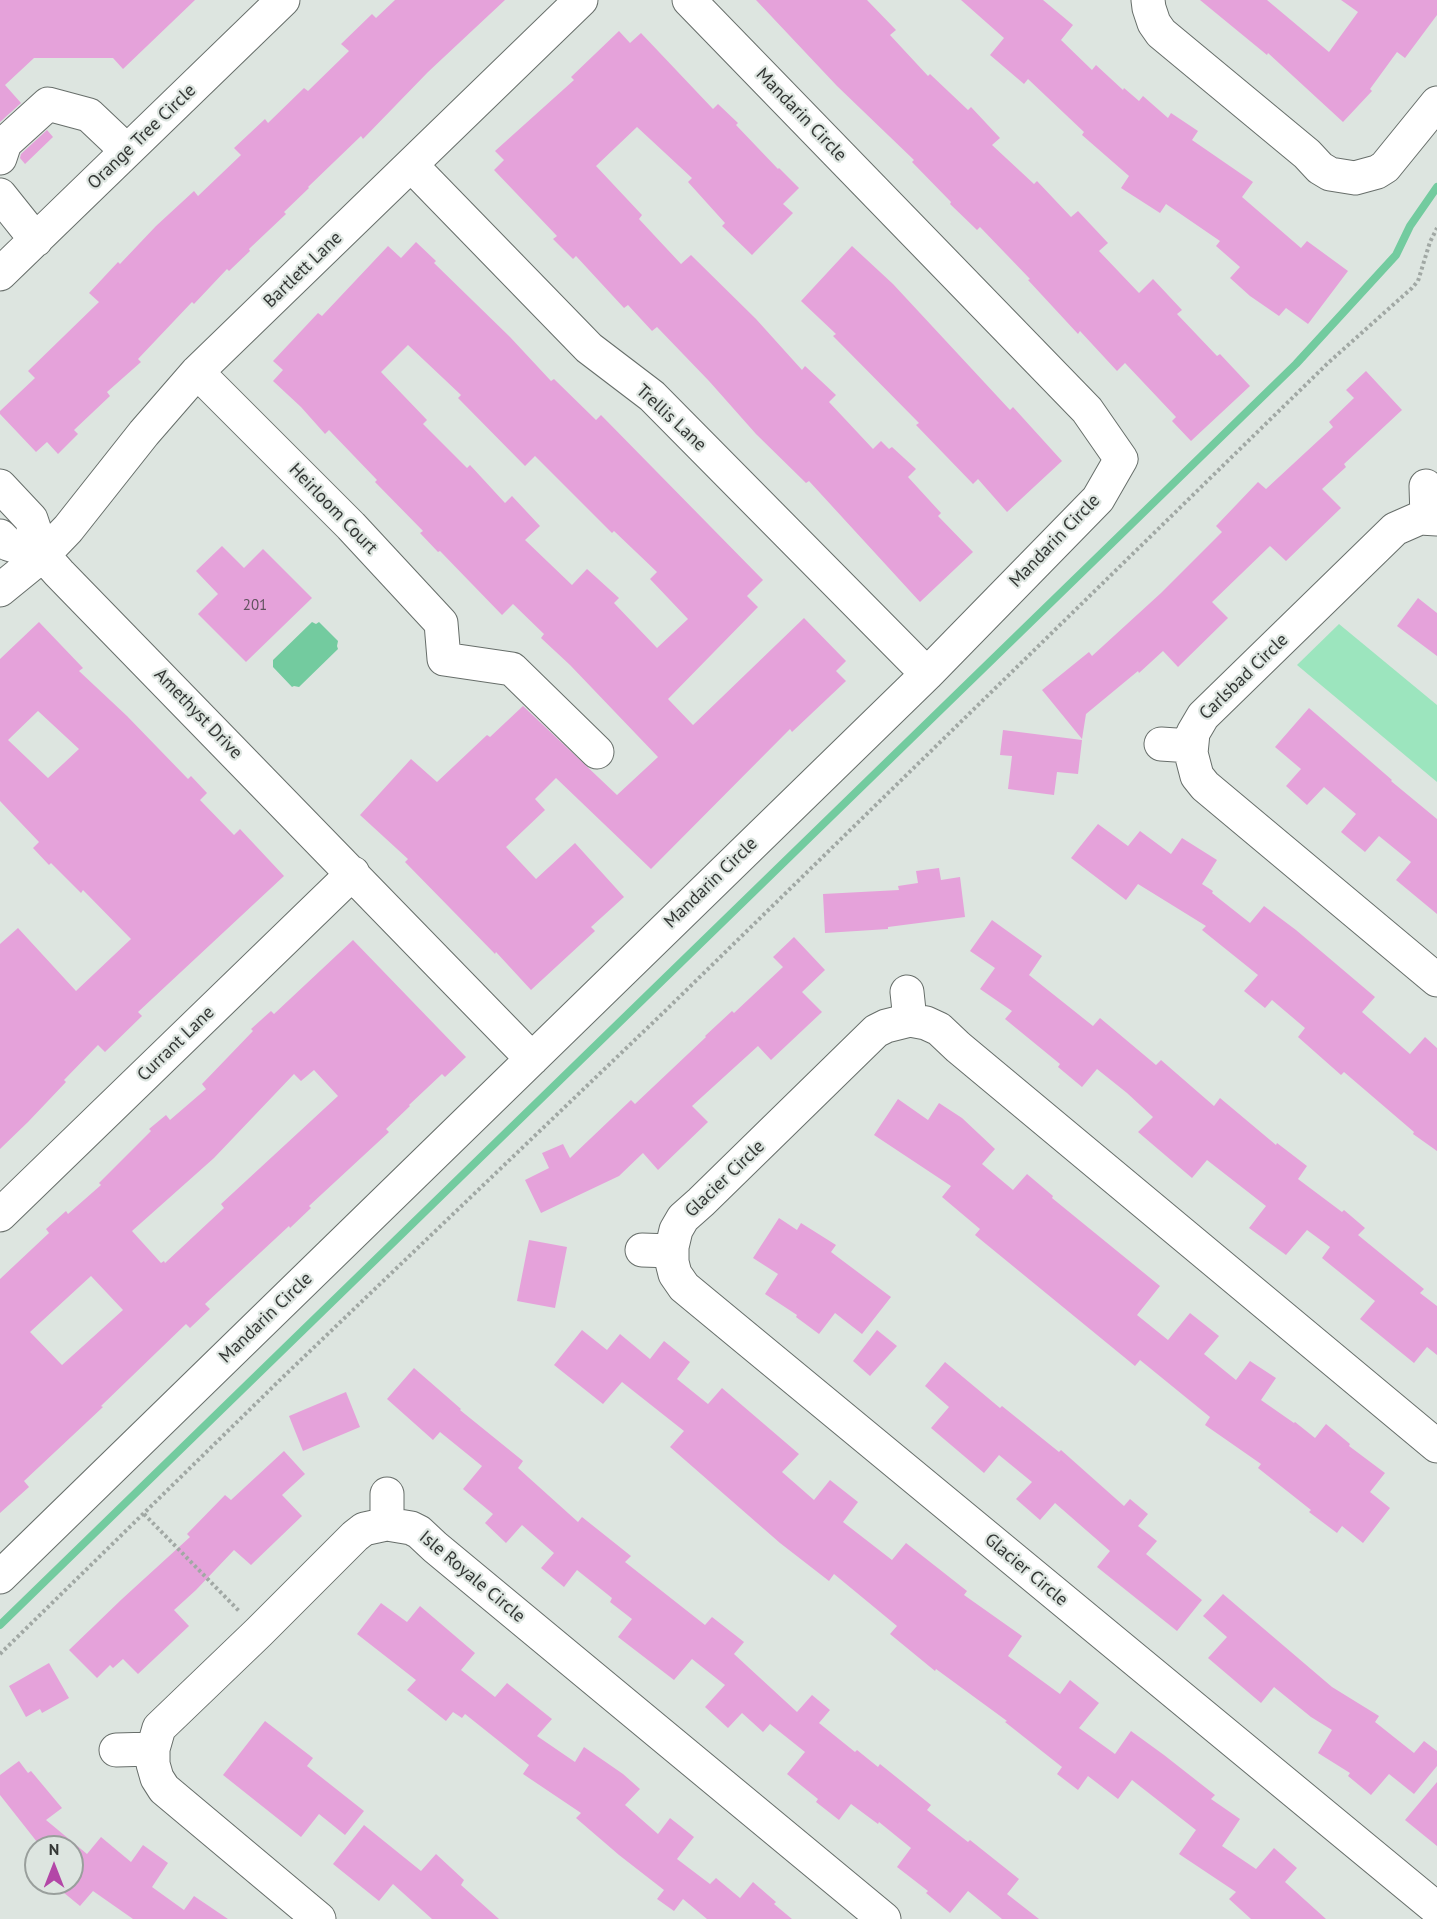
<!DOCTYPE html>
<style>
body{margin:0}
#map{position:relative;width:1437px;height:1919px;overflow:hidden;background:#dde5e0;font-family:"PT Sans",sans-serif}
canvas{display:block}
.north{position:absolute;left:24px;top:1835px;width:60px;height:60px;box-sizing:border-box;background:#dde5e0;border:2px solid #999f9c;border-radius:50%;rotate:0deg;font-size:16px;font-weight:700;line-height:24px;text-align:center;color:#343735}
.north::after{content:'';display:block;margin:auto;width:21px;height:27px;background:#b347a7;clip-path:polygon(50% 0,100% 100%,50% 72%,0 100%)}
</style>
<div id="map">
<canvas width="1437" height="1919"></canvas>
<div class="north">N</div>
</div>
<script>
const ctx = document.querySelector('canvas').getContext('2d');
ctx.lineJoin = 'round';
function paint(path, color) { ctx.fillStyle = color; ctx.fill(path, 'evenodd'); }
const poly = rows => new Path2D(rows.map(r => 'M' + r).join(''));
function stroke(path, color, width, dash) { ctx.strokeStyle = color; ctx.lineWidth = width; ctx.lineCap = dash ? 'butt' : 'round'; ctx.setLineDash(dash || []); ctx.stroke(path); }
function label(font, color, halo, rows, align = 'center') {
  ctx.font = font + ' "PT Sans",sans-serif'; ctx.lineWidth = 4.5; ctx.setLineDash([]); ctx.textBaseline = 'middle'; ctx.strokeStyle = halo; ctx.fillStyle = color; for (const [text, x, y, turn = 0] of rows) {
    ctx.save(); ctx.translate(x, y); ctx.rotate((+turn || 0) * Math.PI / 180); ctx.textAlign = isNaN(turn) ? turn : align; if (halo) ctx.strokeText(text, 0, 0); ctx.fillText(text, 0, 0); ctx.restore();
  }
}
paint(poly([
 [1339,624,1437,705,1437,782,1297,665]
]), '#9ce5be');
paint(poly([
 [312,622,316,624,319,622,338,641,337,646,338,649,299,687,294,686,292,687,273,667,273,660]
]), '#73cb9f');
stroke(poly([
 [0,1625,1296,364,1396,255,1410,226,1437,187]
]), '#73cb9f', 8);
paint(poly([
 [0,0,195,0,123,69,113,58,34,58,5,85,21,103,0,122],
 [395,0,505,0,428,72,363,139,361,136,308,187,309,188,284,212,286,214,249,249,250,251,229,271,227,269,194,304,192,302,138,359,141,362,107,392,110,396,74,430,78,434,58,454,47,442,36,452,0,414,0,411,35,378,28,371,99,302,89,293,118,262,120,264,156,226,194,191,198,196,241,155,234,148,265,119,268,123,304,88,308,91,349,51,341,44,372,14,376,18],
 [756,0,867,0,896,30,890,35,928,76,930,74,968,110,971,107,1000,138,992,145,1034,184,1037,181,1071,217,1078,211,1108,243,1099,251,1139,293,1153,279,1182,310,1177,314,1217,356,1220,354,1250,386,1191,441,1172,421,1176,417,1125,363,1117,371,1080,331,1078,334,1028,280,1030,279,980,227,977,230,950,204,951,202,912,162,914,160,837,86],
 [961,0,1043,0,1073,25,1061,40,1092,70,1096,65,1123,90,1124,88,1139,101,1143,96,1168,118,1171,113,1198,131,1192,140,1253,182,1242,197,1301,248,1307,241,1348,271,1308,324,1286,308,1279,316,1250,296,1230,278,1240,267,1216,246,1220,241,1166,204,1160,213,1121,188,1129,176,1082,135,1084,132,1028,79,1024,84,990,55,1004,38],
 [1200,0,1267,0,1329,52,1358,12,1341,0,1437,0,1437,15,1405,58,1397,52,1370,89,1372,91,1343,122,1268,53,1267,55],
 [619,31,630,43,641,33,713,109,718,104,738,123,736,125,778,169,779,168,799,188,783,204,793,213,752,255,722,226,725,223,688,182,692,178,637,127,596,166,642,215,639,219,681,264,691,255,756,319,802,370,805,366,836,395,829,402,873,449,881,441,889,449,892,447,916,469,908,477,941,513,938,516,973,552,920,602,809,481,806,483,756,434,709,381,657,327,652,331,628,305,624,308,576,256,573,259,553,239,557,236,494,170,504,160,495,151,574,80,571,77],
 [47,130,53,137,25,164,20,158,21,154],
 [416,242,436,261,434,263,510,337,551,381,554,379,596,420,601,415,763,580,747,596,758,607,668,699,693,725,804,618,846,661,836,671,846,681,792,732,790,729,651,869,556,778,535,799,545,810,506,847,536,879,575,843,624,897,591,927,595,931,531,990,496,952,495,954,405,862,408,859,360,815,411,759,437,782,487,735,490,737,523,706,617,795,658,757,570,665,541,638,544,634,513,604,502,615,440,551,438,552,420,533,423,531,375,482,377,480,329,430,325,434,301,407,273,381,283,370,273,361,318,313,322,316,388,246,401,258],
 [408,345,461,395,458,398,525,466,535,456,612,533,614,531,657,572,650,579,688,619,657,648,614,603,619,598,587,569,572,585,525,540,540,526,512,496,505,503,470,465,467,468,423,424,427,420,381,372],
 [852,246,893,284,1010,410,1013,407,1062,461,1007,512,978,479,973,484,916,425,919,423,833,336,836,334,801,301],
 [1366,371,1402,410,1344,464,1346,467,1322,489,1341,508,1286,561,1270,546,1212,602,1228,618,1178,667,1163,651,1139,673,1138,671,1086,714,1082,739,1042,690,1089,652,1092,656,1161,593,1222,532,1216,526,1258,482,1266,489,1333,427,1329,422,1354,398,1346,390],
 [222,546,244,568,263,549,312,598,246,662,198,614,218,594,196,571],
 [1418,598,1437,613,1437,656,1397,626],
 [39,622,83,668,79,671,127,716,188,779,191,776,207,793,200,800,234,835,240,829,284,876,138,1012,142,1016,105,1052,98,1045,64,1080,66,1082,28,1122,0,1149,0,944,18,928,76,991,131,939,83,890,81,893,51,863,49,865,33,848,39,842,0,801,0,659],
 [38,711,79,749,48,778,8,740],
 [1309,708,1392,780,1391,781,1437,819,1437,914,1396,880,1411,862,1379,836,1365,852,1341,832,1356,814,1324,787,1307,805,1286,786,1301,769,1275,747],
 [1003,730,1082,740,1078,774,1057,772,1054,795,1008,789,1012,756,1000,755],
 [1098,824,1128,846,1140,831,1171,854,1182,838,1217,860,1202,884,1213,891,1212,893,1250,923,1264,906,1296,930,1375,997,1362,1012,1410,1054,1425,1037,1437,1048,1437,1151,1413,1134,1414,1132,1344,1072,1341,1075,1298,1037,1305,1028,1272,1000,1265,1008,1244,991,1258,975,1202,930,1206,926,1138,884,1126,900,1071,858],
 [939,868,941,880,960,877,965,917,888,927,888,929,825,933,823,894,899,890,898,886,918,883,916,871],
 [992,920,1042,956,1029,975,1093,1026,1100,1018,1156,1065,1161,1060,1214,1106,1220,1098,1276,1145,1277,1143,1307,1166,1298,1179,1342,1212,1344,1210,1365,1228,1358,1235,1424,1289,1420,1293,1437,1306,1437,1355,1427,1347,1414,1363,1360,1319,1375,1301,1322,1258,1330,1247,1307,1230,1286,1255,1249,1228,1266,1206,1207,1160,1192,1178,1138,1132,1153,1117,1127,1093,1097,1069,1082,1087,1058,1067,1060,1064,1005,1019,1012,1011,980,989,995,968,970,951],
 [794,937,825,970,802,992,822,1012,771,1060,758,1046,692,1106,708,1122,658,1170,643,1153,619,1176,541,1213,525,1180,549,1168,542,1153,563,1144,570,1158,631,1100,635,1104,706,1037,705,1036,732,1011,734,1013,783,967,773,957],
 [353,940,466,1057,445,1077,442,1074,409,1105,410,1106,386,1129,389,1132,309,1206,311,1208,290,1228,289,1226,205,1304,210,1309,190,1328,186,1324,101,1406,103,1407,24,1481,29,1487,0,1513,0,1279,49,1233,46,1229,66,1211,68,1214,101,1185,99,1183,151,1131,149,1129,166,1115,170,1120,206,1089,202,1084,253,1031,251,1029,271,1011,274,1014],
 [314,1070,338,1096,221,1204,224,1208,165,1263,164,1261,161,1263,132,1231,214,1158,294,1074,301,1081],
 [91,1276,123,1310,62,1365,30,1332],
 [898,1099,928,1120,939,1103,962,1118,995,1149,982,1164,1013,1190,1027,1174,1053,1196,1052,1198,1160,1286,1137,1315,1168,1340,1190,1313,1219,1336,1204,1354,1236,1380,1250,1361,1276,1378,1261,1400,1294,1423,1295,1422,1315,1438,1326,1424,1350,1444,1349,1446,1385,1473,1370,1492,1390,1508,1363,1543,1342,1526,1337,1533,1309,1512,1311,1510,1258,1468,1261,1464,1205,1425,1210,1417,1140,1360,1135,1366,975,1235,980,1229,942,1197,951,1186,874,1135],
 [779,1218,797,1230,801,1223,836,1245,831,1252,891,1297,862,1334,835,1313,819,1334,796,1317,797,1315,765,1294,778,1274,753,1258],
 [529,1240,567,1247,555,1308,517,1301],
 [582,1330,607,1350,620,1334,650,1359,664,1341,690,1362,677,1379,708,1404,722,1388,799,1454,782,1472,814,1500,830,1480,858,1502,843,1522,892,1560,906,1543,967,1591,964,1595,1022,1636,1008,1656,1060,1694,1070,1680,1099,1703,1079,1728,1115,1754,1131,1731,1164,1755,1215,1795,1211,1799,1240,1819,1222,1846,1256,1869,1274,1848,1297,1868,1285,1882,1326,1919,1251,1919,1229,1899,1236,1892,1179,1854,1196,1830,1132,1780,1118,1799,1088,1776,1078,1790,1057,1774,1062,1767,1005,1722,1007,1721,936,1669,935,1671,890,1634,897,1626,834,1574,829,1581,780,1543,670,1447,684,1431,622,1382,603,1404,554,1365],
 [877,1330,897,1346,870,1376,853,1361],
 [945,1362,1000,1408,1002,1406,1059,1452,1061,1450,1124,1506,1130,1499,1148,1514,1138,1526,1157,1541,1146,1554,1202,1600,1177,1631,1097,1567,1110,1551,1055,1503,1040,1520,1016,1499,1032,1482,999,1455,984,1473,931,1428,949,1407,925,1386],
 [414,1368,461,1409,460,1410,523,1461,518,1468,578,1522,582,1517,631,1556,625,1562,705,1625,712,1617,744,1642,734,1654,797,1712,812,1695,830,1710,819,1723,855,1752,857,1750,878,1767,880,1764,931,1805,927,1810,968,1842,970,1840,1019,1879,1007,1894,1039,1919,1002,1919,968,1891,950,1913,926,1893,928,1891,897,1867,911,1848,879,1822,878,1824,851,1804,839,1820,816,1802,818,1799,787,1774,805,1752,770,1724,763,1732,742,1713,728,1728,705,1707,725,1685,692,1659,674,1680,618,1637,632,1619,610,1602,612,1598,577,1570,564,1587,541,1568,554,1553,522,1525,506,1543,485,1523,493,1514,463,1489,482,1466,440,1432,433,1440,387,1399],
 [346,1392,360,1427,303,1451,289,1416],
 [284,1451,305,1474,282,1495,302,1516,251,1565,234,1550,196,1590,174,1610,189,1626,138,1674,123,1659,113,1668,110,1665,97,1678,69,1650,122,1599,190,1537,187,1534,225,1495,231,1500],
 [1223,1594,1332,1687,1379,1716,1375,1722,1414,1753,1424,1741,1437,1751,1437,1766,1414,1794,1389,1774,1371,1795,1348,1776,1350,1773,1318,1753,1332,1730,1311,1717,1274,1687,1261,1703,1208,1658,1227,1637,1203,1616],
 [381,1603,407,1622,420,1606,475,1653,461,1670,495,1697,507,1683,552,1719,537,1736,575,1762,584,1747,623,1774,640,1789,625,1805,658,1834,670,1818,694,1837,677,1859,710,1884,716,1878,740,1898,753,1882,776,1902,774,1904,792,1919,707,1919,683,1899,674,1911,657,1899,664,1890,619,1855,576,1818,581,1813,523,1774,529,1765,465,1714,462,1718,453,1712,446,1721,407,1690,416,1680,357,1634],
 [49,1663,69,1698,42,1713,40,1709,26,1717,9,1686],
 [265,1721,313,1758,307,1766,364,1811,345,1835,319,1814,301,1837,223,1775],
 [19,1761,28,1773,31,1771,62,1808,46,1820,87,1854,101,1837,131,1862,143,1845,168,1863,152,1887,184,1910,194,1896,228,1919,133,1919,93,1891,80,1906,52,1883,72,1883,72,1847,41,1847,0,1795,0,1775],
 [1437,1782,1437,1846,1405,1820],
 [364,1825,421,1871,436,1854,464,1880,461,1885,499,1919,432,1919,393,1884,379,1901,333,1864]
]), '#e5a2da');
const minor = poly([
 [1148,0,1149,8,1154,23,1161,33,1307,154,1320,168,1330,174,1355,178,1377,172,1385,167,1437,103],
 [0,158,5,143,48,104,89,115,127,151],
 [412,166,589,348,652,396,927,674],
 [0,195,36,240],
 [0,274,283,0],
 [197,372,351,526,441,623,444,659,512,669,597,752],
 [0,486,31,519,43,555,59,573,532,1059],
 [1426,486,1427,518],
 [1437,519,1420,518,1395,529,1203,716,1193,733,1191,753,1197,776,1205,786,1437,980],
 [0,536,8,544,43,555],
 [0,590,43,555,68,529,144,433,197,372,581,0],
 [1161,744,1191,746],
 [907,992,910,1020],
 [0,1215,353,873],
 [642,1250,672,1251],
 [1437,1446,958,1047,939,1029,926,1023,910,1020,886,1026,876,1031,701,1202,683,1218,676,1230,672,1247,672,1262,675,1274,684,1287,1437,1909],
 [387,1494,387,1524],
 [0,1577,927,674,1098,499,1121,459,1087,410,689,0],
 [116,1750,153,1749],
 [319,1919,164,1789,157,1778,153,1764,153,1749,159,1728,259,1632,355,1536,364,1529,387,1524,411,1528,419,1532,435,1547,884,1919]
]);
stroke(minor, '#676e6a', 35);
stroke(poly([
 [144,1514,240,1612],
 [0,1654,284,1376,664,1012,1329,362,1412,288,1418,281,1430,242,1437,228]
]), '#a1a8a4', 4, [3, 3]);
stroke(minor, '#fff', 33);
label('15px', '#60525e', null, [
 ["201",255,606]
]);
label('18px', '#343735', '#dde5e0', [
 ["Mandarin Circle",801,115,46],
 ["Orange Tree Circle",142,137,-44],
 ["Bartlett Lane",303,270,-44],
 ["Trellis Lane",671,418,43],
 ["Heirloom Court",333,509,46],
 ["Mandarin Circle",1055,541,-46],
 ["Carlsbad Circle",1244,677,-44],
 ["Amethyst Drive",198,714,46],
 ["Mandarin Circle",711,883,-44],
 ["Currant Lane",176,1044,-44],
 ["Glacier Circle",725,1179,-44],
 ["Mandarin Circle",266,1318,-44],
 ["Glacier Circle",1026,1570,40],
 ["Isle Royale Circle",472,1577,40]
]);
</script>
